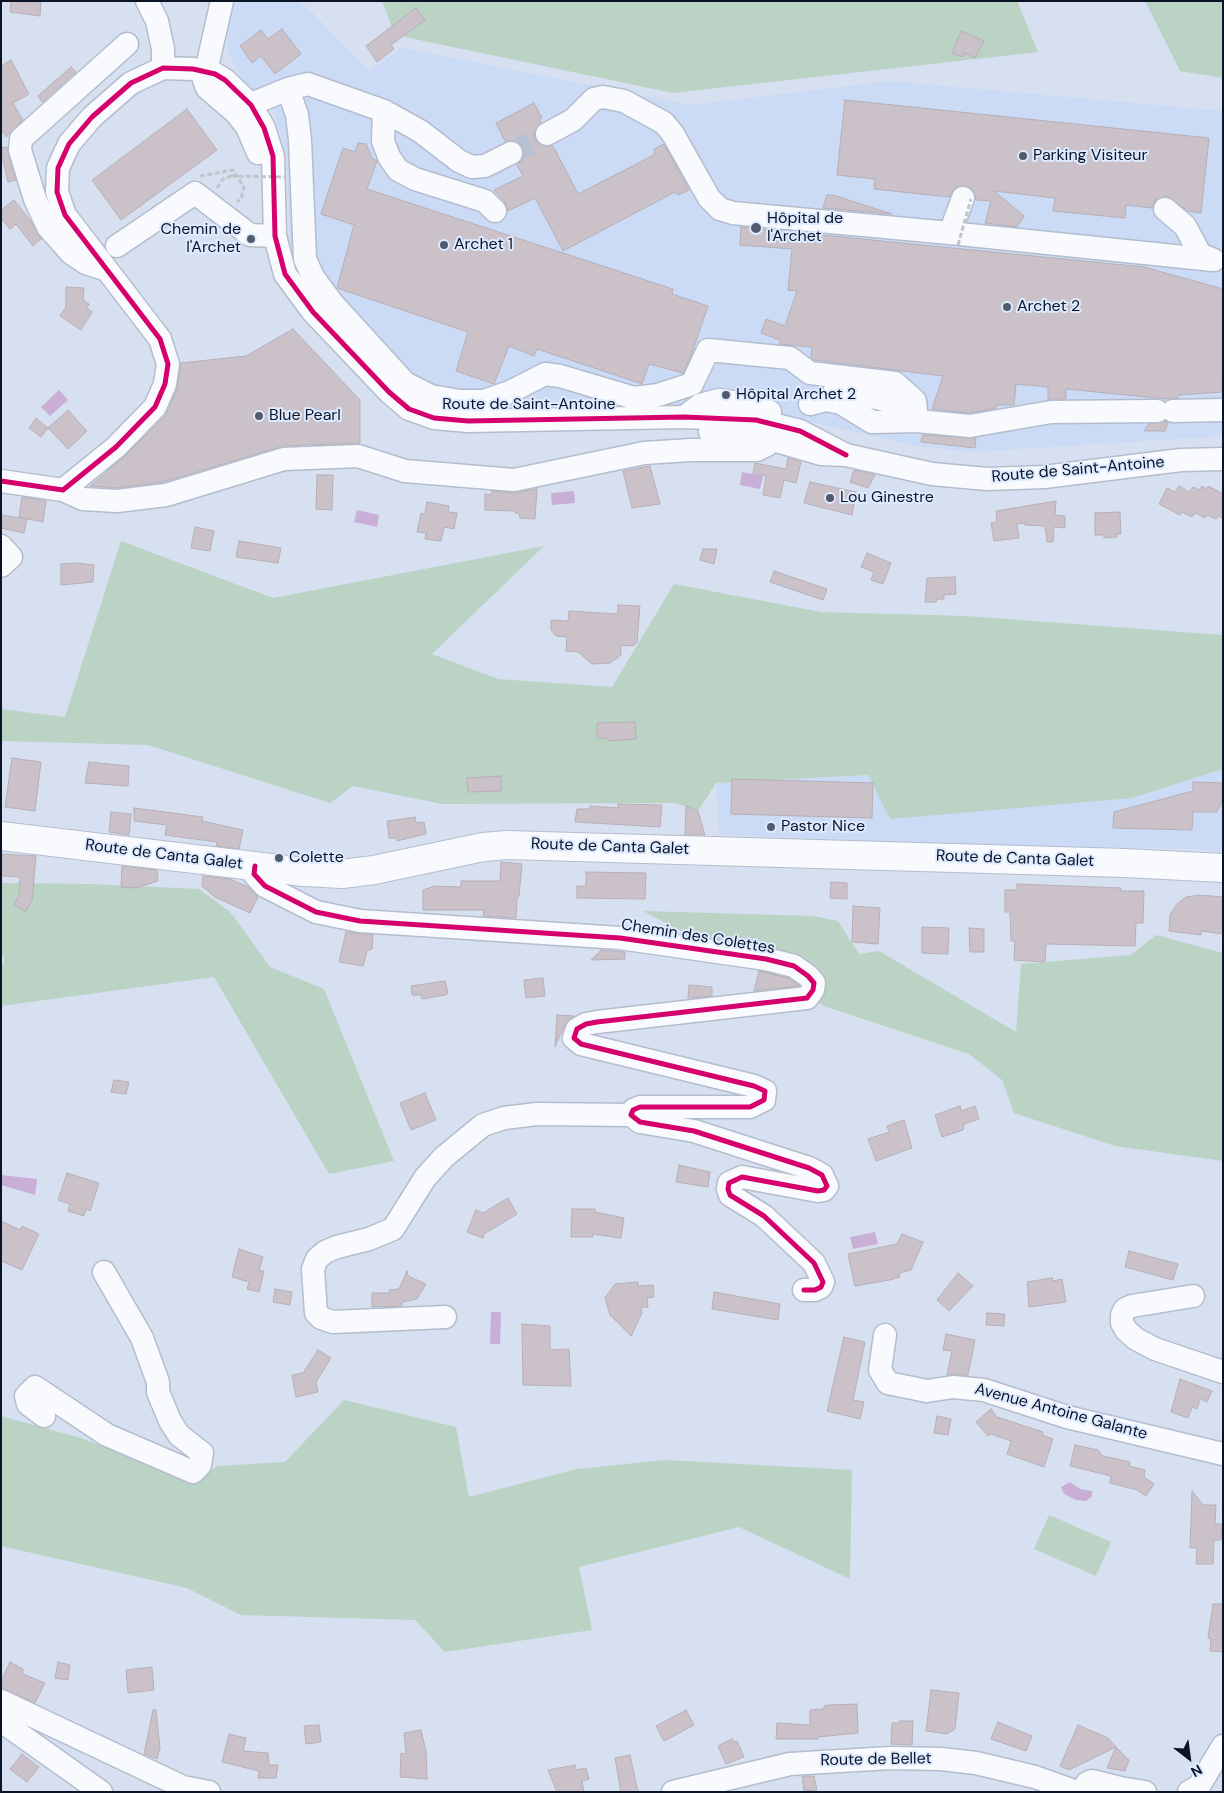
<!DOCTYPE html>
<meta charset="utf-8">
<style>
body{margin:0}
#map{position:relative;width:1224px;height:1793px;overflow:hidden;background:#d6e0f1;font-family:"DM Sans",sans-serif}
canvas{display:block}
.frame{position:absolute;inset:0;border:2px solid #0b1427;pointer-events:none}
.north{position:absolute;left:1164px;top:1733px;width:50px;height:50px;-webkit-text-stroke:4px #ddeaff;paint-order:stroke;rotate:150deg;font-size:14px;font-weight:700;line-height:20px;text-align:center;color:#0b1427}
.north::after{content:'';display:block;margin:auto;width:18px;height:22px;background:#0b1427;clip-path:polygon(50% 0,100% 100%,50% 72%,0 100%)}
</style>
<div id="map">
<canvas width="1224" height="1793"></canvas>
<div class="frame"></div>
<div class="north">N</div>
</div>
<script>
const ctx = document.querySelector('canvas').getContext('2d');
ctx.lineJoin = 'round';
function paint(path, color) { ctx.fillStyle = color; ctx.fill(path, 'evenodd'); }
const poly = rows => new Path2D(rows.map(r => 'M' + r).join(''));
function stroke(path, color, width, dash) { ctx.strokeStyle = color; ctx.lineWidth = width; ctx.lineCap = dash ? 'butt' : 'round'; ctx.setLineDash(dash || []); ctx.stroke(path); }
function label(font, color, halo, rows, align = 'center') {
  ctx.font = font + ' "DM Sans",sans-serif'; ctx.lineWidth = 4; ctx.setLineDash([]); ctx.textBaseline = 'middle'; ctx.strokeStyle = halo; ctx.fillStyle = color; for (const [text, x, y, turn = 0] of rows) {
    ctx.save(); ctx.translate(x, y); ctx.rotate((+turn || 0) * Math.PI / 180); ctx.textAlign = isNaN(turn) ? turn : align; if (halo) ctx.strokeText(text, 0, 0); ctx.fillText(text, 0, 0); ctx.restore();
  }
}
paint(poly([
 [235,1,298,1,311,11,369,71,402,48,691,105,889,81,1223,111,1223,436,971,452,919,446,755,410,450,407,310,293,290,256,287,156,274,112,245,84,228,53,227,28],
 [1223,769,1223,853,1197,849,920,844,719,834,716,783,868,775,1132,798]
]), '#cbdaf5');
paint(poly([
 [382,1,1017,1,1038,52,673,93,395,35],
 [1145,1,1223,1,1223,78,1180,71],
 [121,541,273,598,544,546,432,654,498,679,612,687,674,584,821,612,966,616,1223,635,1223,769,1132,798,890,819,868,775,716,783,698,811,675,803,442,804,353,786,330,803,148,745,1,741,1,709,65,717],
 [1,883,90,884,199,889,231,913,270,967,324,989,394,1161,329,1174,214,977,1,1006,1,967,5,960,1,953],
 [643,911,813,916,838,921,859,954,879,951,1016,1032,1021,964,1131,955,1156,935,1223,953,1223,1161,1115,1146,1014,1113,1002,1080,969,1054,824,1006],
 [344,1400,456,1427,469,1497,577,1469,665,1460,852,1470,850,1579,739,1527,579,1567,592,1630,445,1652,415,1620,241,1615,187,1588,1,1546,1,1416,81,1438,192,1481,217,1466,285,1462],
 [1049,1515,1111,1542,1096,1576,1034,1549]
]), '#bad3c4');
paint(poly([
 [59,390,68,400,50,416,41,407],
 [742,472,763,476,760,489,740,485],
 [574,491,575,503,552,505,551,493],
 [357,510,379,515,377,527,354,522],
 [1,1175,37,1179,35,1195,1,1185],
 [875,1232,878,1244,853,1249,850,1237],
 [491,1312,501,1312,500,1344,490,1344],
 [1070,1482,1080,1489,1092,1491,1092,1496,1086,1501,1076,1500,1064,1494,1061,1487]
]), '#c9aed6');
const building = poly([
 [11,1,41,1,40,16,10,12,11,1],
 [416,8,425,20,391,45,394,49,377,62,366,46,416,8],
 [282,29,301,54,275,74,261,56,252,63,240,46,261,30,268,39,282,29],
 [961,31,984,41,975,58,964,53,963,57,952,53,961,31],
 [11,60,29,94,13,103,23,120,6,137,1,129,1,66,11,60],
 [71,67,76,72,42,102,38,96,71,67],
 [845,100,1209,138,1201,213,1188,211,1167,196,1155,200,1152,208,1126,205,1125,218,1053,211,1055,198,994,191,1024,216,1017,227,985,223,991,201,976,200,973,190,967,186,955,188,949,197,874,189,875,179,837,175,845,100],
 [534,103,542,118,539,119,541,123,534,133,535,140,541,145,553,146,578,194,652,156,655,152,654,149,664,144,689,190,678,195,675,192,563,251,535,198,508,211,505,202,494,190,523,176,517,165,522,160,524,153,522,147,518,142,505,141,496,123,534,103],
 [187,109,217,150,121,220,92,180,187,109],
 [358,143,366,144,372,158,377,161,367,189,673,289,672,294,708,306,692,353,683,373,649,364,642,384,537,349,534,356,509,346,494,384,456,371,468,332,337,288,354,225,321,214,343,148,355,152,358,143],
 [7,147,16,180,8,182,1,152,1,148,7,147],
 [827,195,833,195,892,214,823,208,827,195],
 [14,200,30,220,41,239,33,246,16,224,10,229,1,218,1,210,14,200],
 [741,227,1144,267,1223,289,1222,392,1179,395,1178,398,1167,399,1066,389,1066,399,1048,399,1048,387,1016,384,1014,405,996,405,996,408,969,413,932,409,943,376,815,360,811,357,812,347,780,344,780,340,761,333,766,319,785,326,797,291,788,290,792,249,740,245,741,227],
 [66,287,84,288,83,300,89,304,87,308,92,312,81,330,60,316,66,307,66,287],
 [293,329,360,400,360,443,283,446,163,482,117,488,90,486,125,456,165,416,177,389,181,363,246,356,293,329],
 [68,410,87,431,68,449,48,428,68,410],
 [36,418,48,428,41,437,29,428,36,418],
 [1165,421,1168,423,1165,431,1144,431,1149,424,1165,421],
 [923,435,976,438,975,448,921,442,923,435],
 [788,458,801,462,796,483,784,480,780,498,763,495,766,476,753,473,755,463,786,469,788,458],
 [650,466,660,504,632,508,623,471,650,466],
 [854,470,875,475,868,488,850,482,854,470],
 [317,475,333,475,332,510,316,509,317,475],
 [810,482,856,492,852,515,804,503,810,482],
 [1179,486,1189,492,1193,487,1199,490,1202,486,1206,489,1208,486,1223,494,1223,518,1218,516,1216,519,1207,515,1205,518,1195,513,1192,517,1182,512,1180,515,1159,504,1167,488,1175,492,1179,486],
 [537,489,535,519,520,518,519,513,515,513,515,511,485,510,485,494,491,495,492,491,513,493,537,489],
 [22,497,46,501,43,522,19,517,22,497],
 [1056,501,1055,515,1065,516,1065,528,1054,527,1053,542,1047,542,1045,526,1025,525,1025,523,1017,524,1019,538,994,541,991,523,997,522,996,511,1056,501],
 [427,502,449,506,448,512,457,513,454,529,444,527,441,541,425,539,426,533,417,532,421,513,425,514,427,502],
 [1120,512,1121,534,1117,534,1117,537,1104,538,1104,535,1095,535,1095,513,1120,512],
 [1,515,27,519,24,533,1,528,1,515],
 [195,527,214,531,210,551,191,548,195,527],
 [239,541,281,548,278,563,236,557,239,541],
 [703,549,717,549,714,564,700,560,703,549],
 [867,553,891,563,883,584,871,580,874,572,861,567,867,553],
 [77,563,94,565,93,582,61,585,61,564,77,563],
 [774,571,827,589,823,600,770,582,774,571],
 [955,577,956,594,944,595,944,599,937,599,936,602,925,602,927,578,955,577],
 [618,605,640,606,637,642,633,646,621,645,621,655,610,663,592,664,578,652,566,651,567,637,556,636,551,630,551,620,568,621,569,611,618,614,618,605],
 [635,722,636,739,608,741,608,738,597,738,597,723,635,722],
 [12,758,41,762,35,811,5,807,12,758],
 [89,762,129,766,128,786,85,783,89,762],
 [501,776,501,791,468,792,467,778,501,776],
 [732,779,873,783,872,818,731,814,732,779],
 [1193,782,1223,783,1223,799,1217,812,1193,812,1192,830,1113,828,1114,812,1193,791,1193,782],
 [618,804,662,805,660,827,575,822,577,809,589,809,590,806,618,808,618,804],
 [686,806,698,811,705,835,685,835,686,806],
 [134,808,203,817,202,821,243,830,239,849,216,846,217,842,165,835,167,825,134,821,134,808],
 [111,812,131,814,129,835,109,832,111,812],
 [415,817,416,823,424,822,426,834,397,841,397,838,389,838,387,821,415,817],
 [1,854,36,856,32,901,25,912,14,904,19,896,20,877,1,876,1,854],
 [501,862,522,864,519,896,517,898,516,918,483,916,484,910,423,910,423,890,435,886,461,887,461,881,500,881,501,862],
 [122,866,157,870,158,881,136,888,121,887,122,866],
 [586,872,646,873,645,899,577,898,577,886,586,886,586,872],
 [203,876,230,879,248,887,258,897,250,913,215,897,202,886,203,876],
 [831,882,847,883,847,899,830,898,831,882],
 [1017,884,1121,888,1121,891,1144,891,1143,923,1136,923,1135,946,1046,944,1045,962,1014,960,1015,941,1011,941,1010,912,1005,912,1005,890,1017,890,1017,884],
 [1199,895,1223,897,1223,934,1201,931,1201,935,1169,931,1170,915,1177,904,1186,897,1199,895],
 [853,906,880,908,878,944,852,942,853,906],
 [922,927,949,928,948,954,922,953,922,927],
 [969,928,984,929,984,952,970,952,969,928],
 [346,932,373,935,372,949,367,951,363,966,339,962,346,932],
 [601,950,625,952,625,959,591,960,601,950],
 [759,971,788,978,799,986,754,991,759,971],
 [543,978,545,996,526,998,524,980,543,978],
 [445,981,448,993,445,995,422,999,421,995,412,995,411,986,445,981],
 [689,985,712,987,712,996,688,998,689,985],
 [557,1015,574,1016,565,1024,555,1047,557,1015],
 [114,1080,129,1082,126,1094,111,1092,114,1080],
 [425,1093,436,1120,411,1130,400,1103,425,1093],
 [960,1106,961,1111,975,1106,979,1119,964,1124,963,1130,942,1137,935,1115,960,1106],
 [904,1120,912,1148,876,1161,868,1139,889,1132,887,1126,904,1120],
 [679,1165,710,1172,708,1187,676,1182,679,1165],
 [67,1173,99,1183,90,1211,86,1209,84,1216,68,1211,70,1204,58,1200,67,1173],
 [508,1198,517,1214,484,1234,483,1238,467,1232,476,1210,483,1213,508,1198],
 [572,1209,595,1209,595,1212,624,1218,621,1238,593,1234,593,1237,571,1237,572,1209],
 [1,1221,20,1230,22,1226,39,1234,22,1270,1,1261,1,1221],
 [902,1234,923,1242,911,1270,899,1273,900,1277,890,1280,855,1286,848,1254,897,1244,902,1234],
 [239,1249,263,1257,259,1270,264,1271,259,1292,247,1289,249,1282,232,1277,239,1249],
 [1129,1251,1178,1264,1173,1280,1125,1267,1129,1251],
 [407,1271,408,1276,426,1284,417,1299,402,1302,402,1306,372,1307,372,1293,390,1293,389,1290,399,1289,407,1271],
 [958,1273,973,1286,949,1311,937,1300,958,1273],
 [1052,1278,1053,1281,1062,1279,1066,1302,1029,1307,1027,1282,1052,1278],
 [638,1282,638,1286,653,1285,654,1297,647,1298,648,1307,641,1307,642,1313,631,1336,610,1315,605,1298,615,1284,638,1282],
 [275,1289,292,1292,290,1305,273,1302,275,1289],
 [714,1292,780,1304,778,1320,712,1309,714,1292],
 [987,1313,1005,1314,1004,1326,986,1325,987,1313],
 [522,1324,550,1326,550,1350,569,1349,571,1386,523,1385,522,1324],
 [946,1334,975,1340,968,1375,947,1375,952,1351,943,1350,946,1334],
 [844,1337,865,1342,853,1400,864,1402,860,1419,827,1411,844,1337],
 [318,1350,331,1358,316,1382,318,1392,296,1397,292,1375,303,1373,318,1350],
 [1180,1379,1212,1391,1207,1402,1200,1399,1197,1409,1192,1407,1188,1418,1171,1412,1180,1379],
 [991,1409,997,1417,1043,1432,1042,1435,1053,1439,1044,1467,1007,1454,1011,1441,991,1434,988,1436,976,1422,991,1409],
 [937,1416,951,1419,948,1435,934,1433,937,1416],
 [1075,1445,1098,1450,1103,1456,1130,1462,1129,1466,1145,1470,1144,1477,1154,1484,1146,1496,1137,1490,1110,1483,1111,1476,1070,1466,1075,1445],
 [1192,1491,1203,1505,1216,1505,1215,1524,1222,1524,1221,1540,1214,1540,1213,1564,1196,1564,1197,1548,1190,1548,1192,1491],
 [1213,1604,1223,1604,1223,1652,1210,1651,1211,1639,1208,1638,1213,1604],
 [10,1662,23,1669,23,1674,45,1683,35,1703,1,1688,1,1681,10,1662],
 [58,1662,70,1665,68,1680,55,1678,58,1662],
 [152,1667,154,1690,128,1693,126,1670,152,1667],
 [931,1690,959,1693,955,1729,947,1734,926,1731,931,1690],
 [857,1704,858,1733,818,1737,818,1739,776,1739,777,1723,810,1725,810,1710,824,1709,824,1706,829,1705,857,1704],
 [153,1710,156,1710,160,1748,157,1759,144,1754,153,1710],
 [686,1710,694,1725,664,1741,656,1726,686,1710],
 [900,1721,913,1721,912,1745,891,1744,892,1723,900,1723,900,1721],
 [998,1722,1032,1736,1026,1751,991,1739,998,1722],
 [319,1725,321,1742,306,1744,304,1726,319,1725],
 [1078,1725,1108,1738,1116,1747,1069,1770,1060,1766,1078,1725],
 [421,1730,426,1751,427,1779,400,1777,401,1753,406,1754,404,1733,421,1730],
 [229,1734,246,1738,243,1751,268,1753,269,1765,278,1765,276,1778,258,1778,259,1771,222,1762,229,1734],
 [732,1739,734,1742,737,1741,744,1757,726,1764,718,1746,732,1739],
 [1116,1747,1129,1760,1125,1771,1107,1768,1116,1747],
 [22,1754,39,1767,27,1782,10,1769,22,1754],
 [630,1755,638,1792,621,1792,615,1758,630,1755],
 [575,1765,576,1770,586,1768,589,1779,582,1781,584,1792,557,1792,548,1770,575,1765],
 [802,1776,814,1776,817,1790,804,1791,802,1776]
]);
paint(building, '#cac1c9');
stroke(building, '#b7afb6', 1);
stroke(poly([
 [511,153,547,134]
]), '#b8c1d3', 22, [22, 11]);
const minor = poly([
 [147,1,157,21,163,49,163,68],
 [222,1,204,80,207,88,235,112,247,127,258,153],
 [288,89,297,115,300,140,305,259,313,277,333,304,405,383,431,396,460,401,484,401,510,392,545,374,560,376,634,398,658,395,692,384,708,350,790,358,810,373,895,383,915,401,917,421],
 [237,106,244,107,288,89,308,84,384,111,420,131,459,161,472,167,485,166,511,153],
 [384,111,383,141,389,157,398,170,415,179,485,201,495,211],
 [547,134,573,120,594,99,603,97,624,101,664,123,673,134,709,198,720,209,733,213,950,233,963,198],
 [1165,209,1185,226,1200,254,1214,260],
 [950,233,1213,260],
 [117,246,195,193,250,235,275,236],
 [107,270,86,263,71,253,48,227,35,199,20,150,21,139,127,44],
 [834,392,843,391,881,399,895,404,917,421],
 [810,404,826,400,841,403,872,422,917,421,970,426,1051,412,1157,411],
 [1173,411,1223,410],
 [684,417,700,405,719,400,759,406,770,412],
 [710,432,773,440,821,454,846,455,932,474,987,479,1044,477,1181,460,1223,459],
 [1,481,63,490,83,499,117,501,166,495,284,459,358,456,405,471,514,480,644,453,691,450,757,450,767,445],
 [63,490,116,447,155,407,165,384,168,364,160,339,65,215,57,192,58,168,69,144,92,117,131,83,163,68,193,69,215,74,225,80,251,105,264,128,273,156,275,236,285,274,313,312,389,392,409,409,434,418,468,421,684,417,756,420,800,431,846,455],
 [1,546,11,557,1,566],
 [255,866,254,874,265,886,316,912,360,921,620,938,766,959,794,966,808,976,814,983,813,990,807,998,597,1022,586,1024,577,1029,574,1038,581,1044,754,1086,765,1091,764,1100,750,1107,640,1107,633,1110,631,1115,640,1122,694,1131,809,1168,822,1175,827,1186,824,1190,818,1191,742,1177,729,1183,728,1189,730,1195,764,1216,814,1263,823,1282,821,1287,815,1290,804,1290],
 [1193,1296,1132,1306,1125,1309,1122,1315,1122,1323,1126,1330,1136,1339,1155,1349,1223,1372],
 [445,1317,333,1322,321,1318,316,1313,313,1269,317,1259,325,1252,337,1247,369,1239,393,1229,425,1178,444,1157,483,1125,504,1118,537,1114,631,1115],
 [885,1335,880,1370,888,1383,927,1391,953,1387,984,1390,1067,1417,1223,1454],
 [44,1416,28,1404,26,1396,35,1387,107,1435,193,1472,200,1465,202,1453,179,1435,170,1421,158,1392,158,1382,142,1338,104,1272],
 [1,1701,183,1787,209,1792],
 [1,1721,101,1792],
 [673,1792,790,1764,890,1758,941,1759,976,1763,1035,1777,1077,1792],
 [1082,1792,1087,1783,1092,1781,1120,1788,1145,1792],
 [1189,1792,1199,1786,1223,1746]
]);
const major = poly([
 [1,836,304,872,342,874,374,870,483,847,507,845,1125,863,1223,868]
]);
stroke(minor, '#b3bdce', 25);
stroke(major, '#b3bdce', 30);
stroke(poly([
 [200,176,233,170,244,187,241,199,237,202],
 [217,188,223,179,231,176]
]), '#c1c4cb', 3, [5, 2.5]);
stroke(minor, '#f9fafd', 22);
stroke(major, '#f9fafd', 28);
stroke(poly([
 [231,176,285,177],
 [958,245,971,199]
]), '#c1c4cb', 3, [5, 2.5]);
stroke(poly([
 [1,481,63,490,116,447,155,407,165,384,168,364,160,339,65,215,57,192,58,168,69,144,92,117,131,83,163,68,193,69,215,74,225,80,251,105,264,128,273,156,275,236,285,274,313,312,389,392,409,409,434,418,468,421,684,417,756,420,800,431,846,455],
 [255,866,254,874,265,886,316,912,360,921,620,938,766,959,794,966,808,976,814,983,813,990,807,998,597,1022,586,1024,577,1029,574,1038,581,1044,754,1086,765,1091,764,1100,750,1107,640,1107,633,1110,631,1115,640,1122,694,1131,809,1168,822,1175,827,1186,824,1190,818,1191,742,1177,729,1183,728,1189,730,1195,764,1216,814,1263,823,1282,821,1287,815,1290,804,1290]
]), '#d6006c', 5);
for (const [x, y, r, color] of [
 [1023,156,5,"#525b6e"],
 [756,228,6,"#525b6e"],
 [251,239,5,"#525b6e"],
 [444,245,5,"#525b6e"],
 [1007,307,5,"#525b6e"],
 [726,395,5,"#525b6e"],
 [259,416,5,"#525b6e"],
 [830,498,5,"#525b6e"],
 [771,827,5,"#525b6e"],
 [279,858,5,"#525b6e"]
]) { const dot = new Path2D(); dot.arc(x, y, r, 0, 2 * Math.PI); ctx.fillStyle = color; ctx.fill(dot); stroke(dot, '#ddeaff', 2); }
label('16px', '#0b1427', '#ddeaff', [
 ["Parking Visiteur",1033,156],
 ["Hôpital de",767,219],
 ["l'Archet",767,237],
 ["Chemin de",241,230,"right"],
 ["l'Archet",241,248,"right"],
 ["Archet 1",454,245],
 ["Archet 2",1017,307],
 ["Hôpital Archet 2",736,395],
 ["Blue Pearl",269,416],
 ["Lou Ginestre",840,498],
 ["Pastor Nice",781,827],
 ["Colette",289,858]
], 'left');
label('16px', '#0b1427', '#ddeaff', [
 ["Route de Saint-Antoine",529,405],
 ["Route de Saint-Antoine",1078,470,-5],
 ["Route de Canta Galet",610,847,2],
 ["Route de Canta Galet",164,855,7],
 ["Route de Canta Galet",1015,859,2],
 ["Chemin des Colettes",698,937,9],
 ["Avenue Antoine Galante",1061,1412,15],
 ["Route de Bellet",876,1760,-1]
]);
</script>
